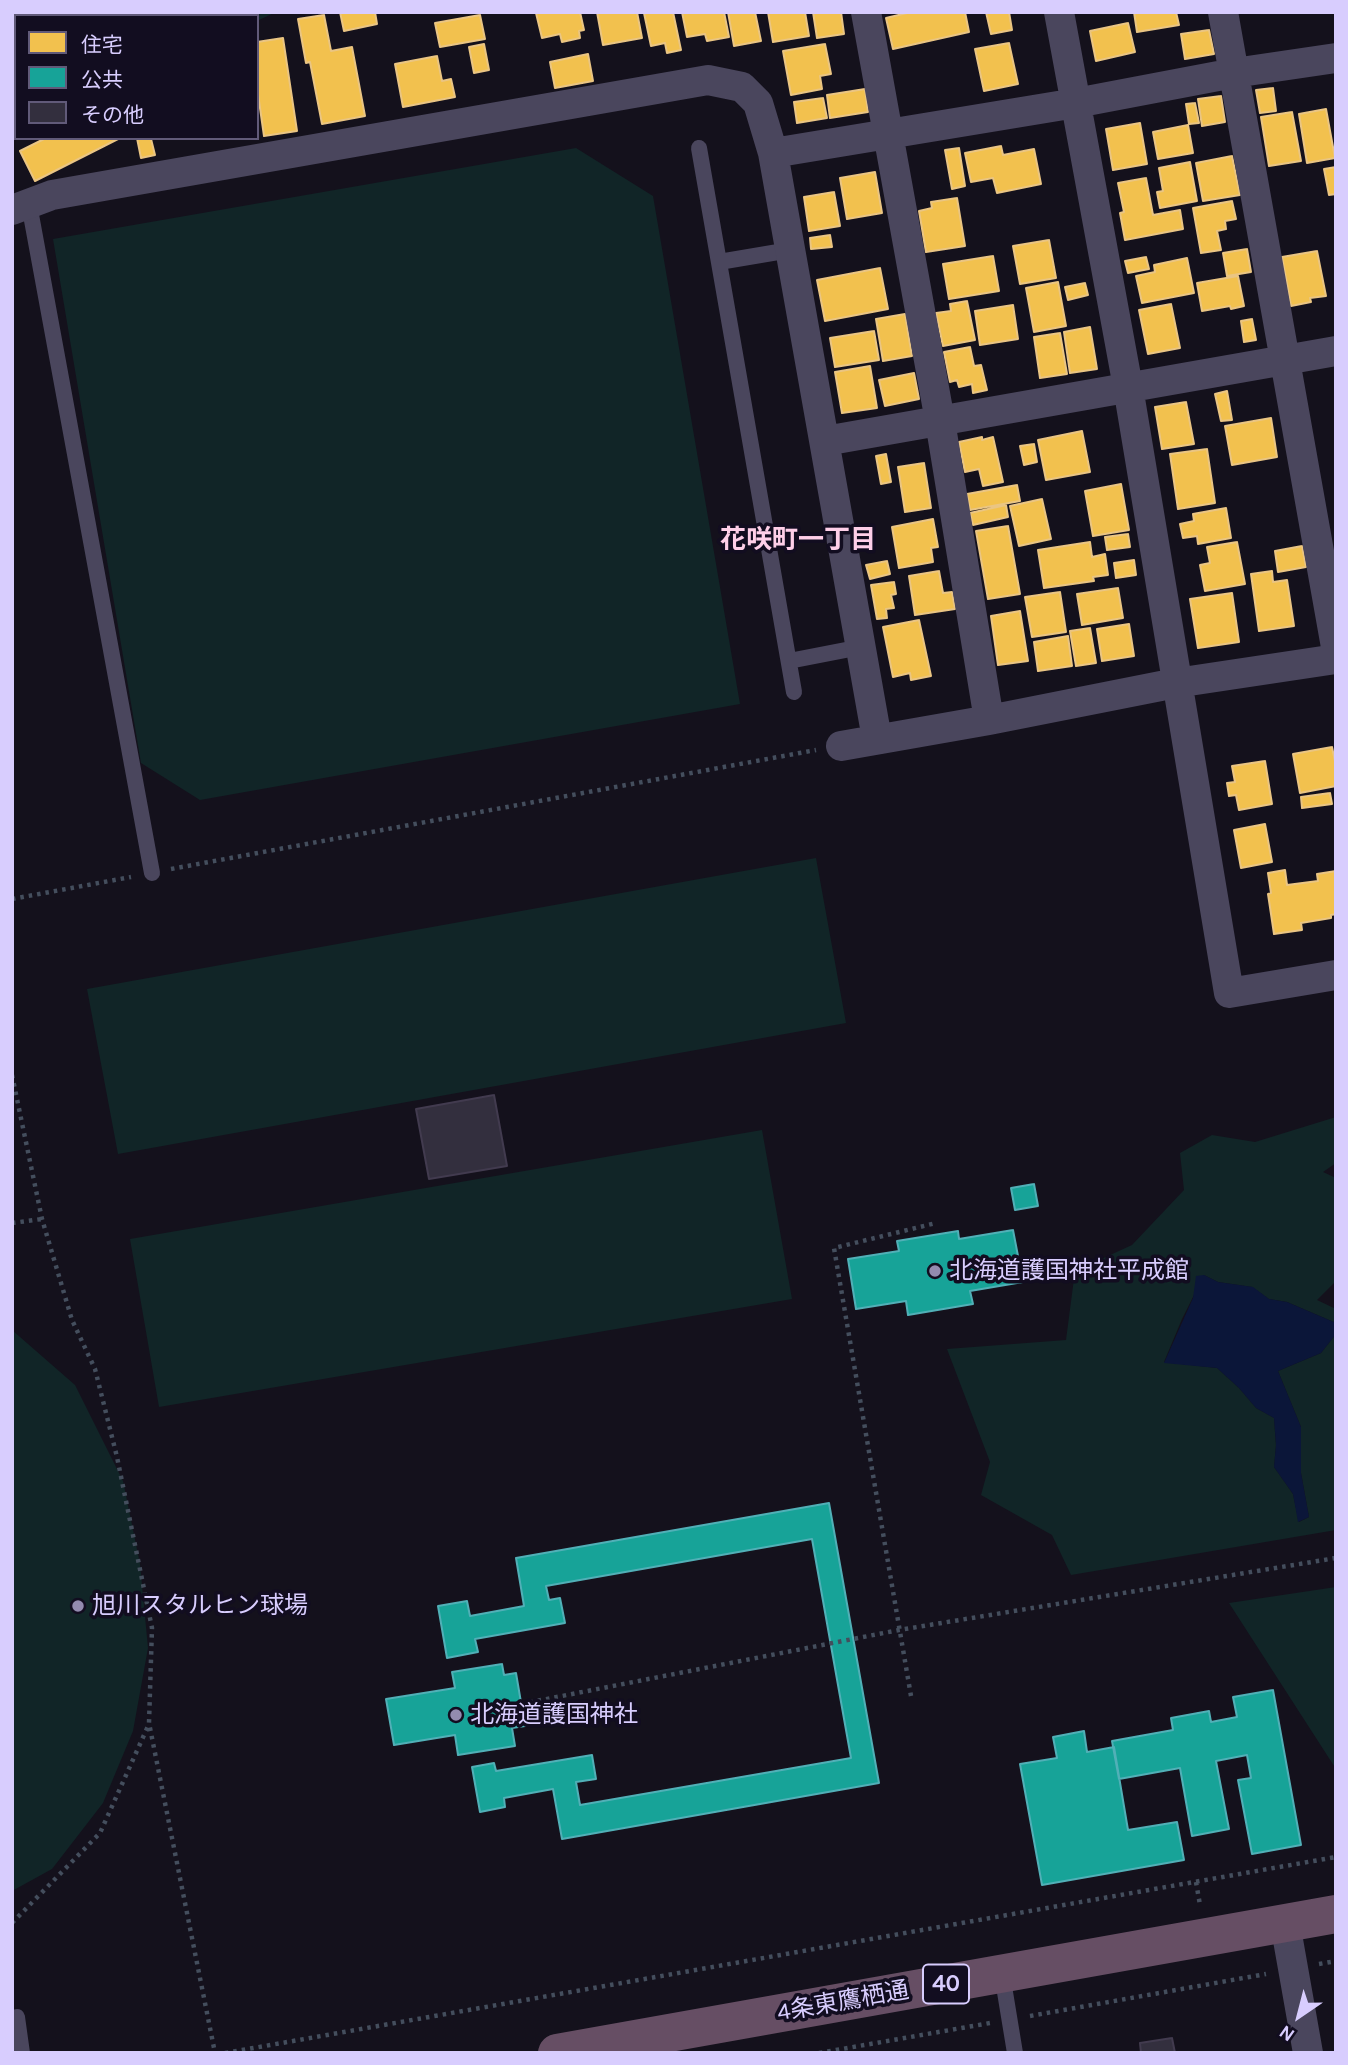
<!DOCTYPE html>
<meta charset="utf-8">
<style>
body{margin:0}
#map{position:relative;width:1348px;height:2065px;overflow:hidden;background:#14111c;font-family:Karla,"Noto Sans JP",sans-serif}
canvas{display:block}
.frame{position:absolute;inset:0;border:14px solid #d8cdfe;pointer-events:none}
.legend{position:absolute;left:14px;top:14px;width:245px;height:126px;box-sizing:border-box;background:#120d20;border:2px solid #615a79;margin:0;padding:9px 12px;list-style:none;font-size:21px;color:#d8cdfe}
.legend li{display:flex;align-items:center;gap:14px;height:35px}
.legend b{width:35px;border:2px solid #615a79}
.north{position:absolute;left:1264px;top:1981px;width:70px;height:70px;-webkit-text-stroke:5px #120d20;paint-order:stroke;rotate:215deg;font-size:19px;font-weight:700;line-height:28px;text-align:center;color:#d8cdfe}
.north::after{content:'';display:block;margin:auto;width:24px;height:32px;background:#d8cdfe;clip-path:polygon(50% 0,100% 100%,50% 72%,0 100%)}
</style>
<div id="map">
<canvas width="1348" height="2065"></canvas>
<div class="frame"></div>
<ul class="legend">
<li><b style="height:19px;background:#f2c14e"></b>住宅</li>
<li><b style="height:19px;background:#17a398"></b>公共</li>
<li><b style="height:19px;background:#332f3e"></b>その他</li>
</ul>
<div class="north">N</div>
</div>
<script>
const ctx = document.querySelector('canvas').getContext('2d');
ctx.lineJoin = 'round';
function paint(path, color) { ctx.fillStyle = color; ctx.fill(path, 'evenodd'); }
const poly = rows => new Path2D(rows.map(r => 'M' + r).join(''));
function stroke(path, color, width, dash) { ctx.strokeStyle = color; ctx.lineWidth = width; ctx.lineCap = dash ? 'butt' : 'round'; ctx.setLineDash(dash || []); ctx.stroke(path); }
function label(font, color, halo, rows, align = 'center') {
  ctx.font = font + ' Karla,"Noto Sans JP",sans-serif'; ctx.lineWidth = 7; ctx.setLineDash([]); ctx.textBaseline = 'middle'; ctx.strokeStyle = halo; ctx.fillStyle = color; for (const [text, x, y, turn = 0] of rows) {
    ctx.save(); ctx.translate(x, y); ctx.rotate((+turn || 0) * Math.PI / 180); ctx.textAlign = isNaN(turn) ? turn : align; if (halo) ctx.strokeText(text, 0, 0); ctx.fillText(text, 0, 0); ctx.restore();
  }
}
paint(poly([
 [12,12,276,12,257,21,257,16,16,16,16,135,12,136],
 [576,148,653,196,740,704,200,800,141,763,53,239],
 [816,858,846,1023,118,1154,87,989],
 [1336,1117,1336,1163,1323,1172,1336,1178,1336,1281,1317,1300,1336,1309,1336,1323,1287,1302,1269,1299,1252,1287,1218,1282,1204,1275,1182,1319,1164,1362,1217,1368,1239,1388,1256,1408,1274,1418,1276,1445,1274,1467,1293,1494,1299,1522,1309,1517,1301,1473,1301,1427,1278,1371,1321,1353,1336,1334,1336,1530,1071,1575,1052,1535,981,1495,990,1462,947,1349,1066,1340,1075,1271,1132,1245,1184,1190,1180,1153,1212,1135,1255,1142],
 [762,1130,792,1299,159,1407,130,1239],
 [12,1330,75,1385,123,1481,140,1564,148,1648,133,1731,103,1803,52,1869,12,1891],
 [1336,1587,1336,1769,1229,1603]
]), '#112527');
paint(poly([
 [1204,1275,1218,1282,1253,1287,1269,1299,1287,1302,1336,1323,1336,1334,1321,1353,1278,1371,1301,1427,1301,1473,1309,1517,1298,1522,1293,1494,1274,1467,1276,1445,1274,1418,1256,1408,1239,1388,1217,1368,1164,1363,1193,1298,1196,1276]
]), '#0b1639');
const homes = poly([
 [340,12,375,12,377,24,344,31,340,12],
 [580,12,584,30,579,31,580,38,562,42,560,34,542,38,536,13,580,12],
 [597,12,637,12,642,38,603,45,597,12],
 [649,12,673,12,681,50,667,53,665,43,651,46,644,13,649,12],
 [682,12,724,12,729,37,707,41,705,34,687,37,682,12],
 [728,12,755,12,761,41,734,46,728,12],
 [768,12,805,12,809,36,773,42,768,12],
 [813,12,841,12,844,34,817,38,813,12],
 [911,12,965,12,969,32,893,49,886,18,911,12],
 [986,12,1009,12,1012,30,991,34,986,12],
 [1134,12,1176,12,1179,25,1137,32,1134,12],
 [324,15,331,51,352,47,365,116,322,124,310,62,306,63,298,19,324,15],
 [480,15,485,39,440,47,435,23,480,15],
 [1128,23,1135,52,1096,61,1090,31,1128,23],
 [1209,30,1214,54,1185,59,1181,34,1209,30],
 [283,38,297,131,264,136,257,87,257,42,283,38],
 [1009,43,1018,84,984,91,975,49,1009,43],
 [484,44,489,70,474,73,469,47,484,44],
 [825,44,831,74,820,76,822,89,791,95,783,51,825,44],
 [588,54,593,81,555,88,550,62,588,54],
 [437,56,442,81,451,79,455,97,403,107,395,64,437,56],
 [1273,88,1276,111,1260,113,1256,90,1273,88],
 [865,89,868,112,830,118,827,95,865,89],
 [1221,96,1225,122,1202,126,1198,99,1221,96],
 [823,98,827,118,797,123,794,102,823,98],
 [1195,103,1199,123,1189,124,1186,104,1195,103],
 [1326,109,1335,158,1307,163,1299,114,1326,109],
 [1292,112,1301,161,1269,166,1261,117,1292,112],
 [1140,123,1147,164,1113,170,1106,129,1140,123],
 [1188,125,1193,153,1158,159,1153,132,1188,125],
 [46,138,120,138,35,181,20,151,46,138],
 [137,138,154,138,151,139,155,155,141,158,137,138],
 [1001,146,1003,155,1034,149,1041,184,997,193,993,178,971,182,965,153,1001,146],
 [959,148,965,186,952,189,945,150,959,148],
 [1232,156,1240,195,1203,201,1196,163,1232,156],
 [1190,162,1197,201,1160,208,1157,192,1163,191,1159,168,1190,162],
 [1336,167,1336,194,1329,195,1324,169,1336,167],
 [875,172,882,213,847,219,840,178,875,172],
 [1146,178,1153,215,1180,210,1183,229,1125,240,1120,213,1124,212,1118,183,1146,178],
 [834,192,840,226,809,231,804,197,834,192],
 [957,198,965,246,926,252,919,211,932,208,931,202,957,198],
 [1232,201,1236,219,1225,221,1226,229,1217,231,1221,250,1201,253,1193,208,1232,201],
 [830,235,832,247,811,249,810,238,830,235],
 [1049,240,1056,278,1020,284,1013,246,1049,240],
 [1247,249,1251,272,1227,276,1223,253,1247,249],
 [1317,251,1326,296,1310,298,1311,302,1291,306,1282,257,1317,251],
 [993,256,999,291,949,299,943,264,993,256],
 [1146,257,1149,269,1128,273,1125,261,1146,257],
 [1187,258,1194,293,1142,303,1136,276,1155,272,1154,265,1187,258],
 [880,268,888,309,825,321,817,280,880,268],
 [1238,276,1244,306,1231,309,1230,306,1202,311,1197,283,1238,276],
 [1058,282,1066,326,1034,332,1026,288,1058,282],
 [1085,283,1088,295,1068,300,1065,287,1085,283],
 [967,301,975,340,943,346,936,313,951,311,950,304,967,301],
 [1171,304,1180,348,1148,354,1139,310,1171,304],
 [1013,305,1018,339,980,345,975,311,1013,305],
 [905,314,912,356,883,361,876,319,905,314],
 [1252,319,1256,340,1244,342,1241,321,1252,319],
 [1090,327,1097,369,1070,373,1064,332,1090,327],
 [874,331,879,360,835,367,830,338,874,331],
 [1060,333,1067,374,1040,378,1034,337,1060,333],
 [970,347,974,366,981,365,987,390,973,393,972,384,959,387,957,380,950,382,944,352,970,347],
 [870,366,877,408,842,413,835,372,870,366],
 [914,373,919,399,885,406,879,380,914,373],
 [1227,391,1232,420,1221,421,1215,394,1227,391],
 [1186,402,1194,444,1162,449,1155,407,1186,402],
 [1271,418,1277,457,1232,465,1225,426,1271,418],
 [1082,431,1090,472,1046,480,1038,440,1082,431],
 [982,437,982,440,993,437,1003,482,983,486,979,469,965,472,959,442,982,437],
 [1034,444,1037,462,1024,465,1020,446,1034,444],
 [1207,449,1215,503,1178,509,1170,454,1207,449],
 [886,454,891,482,881,484,876,456,886,454],
 [924,463,931,508,905,512,898,467,924,463],
 [1121,484,1129,530,1093,536,1085,491,1121,484],
 [1017,485,1020,501,970,510,967,494,1017,485],
 [1042,499,1051,539,1019,546,1010,506,1042,499],
 [1006,505,1008,517,973,525,970,513,1006,505],
 [1226,508,1231,538,1198,544,1197,536,1183,538,1180,524,1194,521,1193,514,1226,508],
 [933,519,938,547,931,548,933,562,899,568,892,527,933,519],
 [1008,526,1020,594,988,599,976,531,1008,526],
 [1128,534,1130,547,1107,550,1105,537,1128,534],
 [1090,542,1092,557,1105,554,1108,575,1093,577,1094,581,1044,588,1038,550,1090,542],
 [1237,542,1245,584,1205,591,1200,565,1210,563,1207,547,1237,542],
 [1302,546,1306,567,1278,572,1275,551,1302,546],
 [1134,560,1136,575,1116,578,1114,563,1134,560],
 [887,561,890,574,870,579,866,565,887,561],
 [939,571,943,593,952,592,955,609,915,615,909,576,939,571],
 [1272,571,1273,582,1287,580,1294,626,1259,631,1251,574,1272,571],
 [894,582,896,594,891,595,894,608,886,609,887,618,877,619,871,585,894,582],
 [1118,588,1123,618,1082,625,1077,594,1118,588],
 [1060,592,1066,632,1032,637,1025,597,1060,592],
 [1232,593,1239,642,1198,648,1190,599,1232,593],
 [1020,611,1028,661,998,665,991,616,1020,611],
 [919,620,931,676,911,680,910,673,893,677,883,627,919,620],
 [1129,624,1134,656,1102,661,1097,629,1129,624],
 [1090,628,1096,663,1076,666,1070,631,1090,628],
 [1068,636,1072,666,1038,671,1034,642,1068,636],
 [1332,747,1336,766,1336,786,1300,793,1293,754,1332,747],
 [1265,761,1272,804,1239,810,1236,795,1229,796,1227,783,1235,782,1232,766,1265,761],
 [1330,793,1332,804,1302,808,1301,797,1330,793],
 [1265,824,1272,862,1241,868,1234,830,1265,824],
 [1285,870,1287,885,1318,881,1317,874,1336,871,1336,914,1331,915,1331,918,1301,923,1302,930,1274,934,1268,894,1271,893,1268,873,1285,870]
]);
paint(homes, '#f2c14e');
stroke(homes, '#eac583', 2);
const public = poly([
 [1034,1184,1038,1206,1015,1210,1011,1188,1034,1184],
 [1013,1230,1023,1282,970,1291,973,1304,908,1315,906,1301,856,1309,848,1259,899,1251,897,1241,958,1231,959,1239,1013,1230],
 [829,1503,879,1783,562,1839,553,1789,504,1798,505,1807,480,1812,472,1767,494,1763,496,1771,592,1755,596,1779,576,1782,580,1805,851,1758,812,1539,546,1586,549,1600,560,1598,565,1623,475,1639,478,1652,447,1658,438,1606,467,1601,470,1616,524,1606,516,1558,829,1503],
 [502,1664,504,1675,516,1673,525,1726,512,1728,515,1746,458,1755,455,1735,394,1745,386,1699,455,1688,452,1672,502,1664],
 [1273,1690,1301,1845,1252,1854,1238,1780,1251,1778,1247,1755,1216,1761,1229,1829,1192,1836,1180,1768,1119,1779,1112,1741,1173,1730,1171,1718,1209,1711,1211,1722,1237,1717,1233,1697,1273,1690],
 [1084,1731,1087,1752,1114,1747,1128,1830,1177,1822,1184,1860,1042,1885,1020,1764,1057,1758,1053,1737,1084,1731]
]);
paint(public, '#17a398');
stroke(public, '#51b0b7', 2);
const building = poly([
 [494,1095,507,1166,429,1179,416,1109,494,1095],
 [1172,2038,1175,2053,1141,2053,1140,2043,1172,2038]
]);
paint(building, '#332f3e');
stroke(building, '#423b4f', 2);
stroke(poly([
 [164,16,171,12],
 [12,92,16,90],
 [171,869,816,750],
 [12,899,131,877],
 [12,1075,42,1219,72,1320,95,1369,117,1457,152,1628,149,1723,215,2053],
 [12,1223,42,1219],
 [911,1696,834,1248,936,1223],
 [521,1704,899,1630,1336,1558],
 [1196,1882,1200,1905],
 [12,1923,100,1833,149,1724],
 [1319,1964,1336,1961],
 [1030,2016,1266,1974],
 [225,2053,1336,1857],
 [819,2053,990,2023]
]), '#444e5d', 4.5, [3.5, 5]);
stroke(poly([
 [23,16,30,12],
 [699,148,794,692],
 [29,204,152,873],
 [719,262,790,250],
 [789,661,861,647],
 [1002,1974,1015,2053],
 [12,2018,17,2017,22,2053]
]), '#4a465d', 16);
stroke(poly([
 [866,12,940,421,989,720],
 [1059,12,1128,387,1229,993,1336,975],
 [1223,12,1336,647],
 [773,153,1076,103,1234,73,1336,58],
 [12,210,52,195,708,80,742,87,758,103,773,153,877,739],
 [825,441,1336,351],
 [841,746,989,720,1176,683,1336,659],
 [1285,1923,1308,2053]
]), '#4a465d', 30);
stroke(poly([
 [557,2053,1336,1914]
]), '#664e64', 38);
for (const [x, y, r, color] of [
 [935,1271,7,"#938baf"],
 [78,1606,7,"#938baf"],
 [456,1715,7,"#938baf"]
]) { const dot = new Path2D(); dot.arc(x, y, r, 0, 2 * Math.PI); ctx.fillStyle = color; ctx.fill(dot); stroke(dot, '#120d20', 2.5); }
for (const [x, y, w] of [
 [946,1984,46]
]) { const box = new Path2D(); box.roundRect(x - w / 2, y - 19.5, w, 39, 5); ctx.fillStyle = '#120d20'; ctx.fill(box); stroke(box, '#d8cdfe', 2); }
label('bold 23px', '#d8cdfe', null, [
 ["40",946,1984]
]);
label('24px', '#d8cdfe', '#120d20', [
 ["北海道護国神社平成館",949,1271],
 ["旭川スタルヒン球場",92,1606],
 ["北海道護国神社",470,1715]
], 'left');
label('24px', '#d8cdfe', '#120d20', [
 ["4条東鷹栖通",843,2002,-10]
]);
label('bold 26px', '#fecfe8', '#120d20', [
 ["花咲町一丁目",798,541]
]);
</script>
